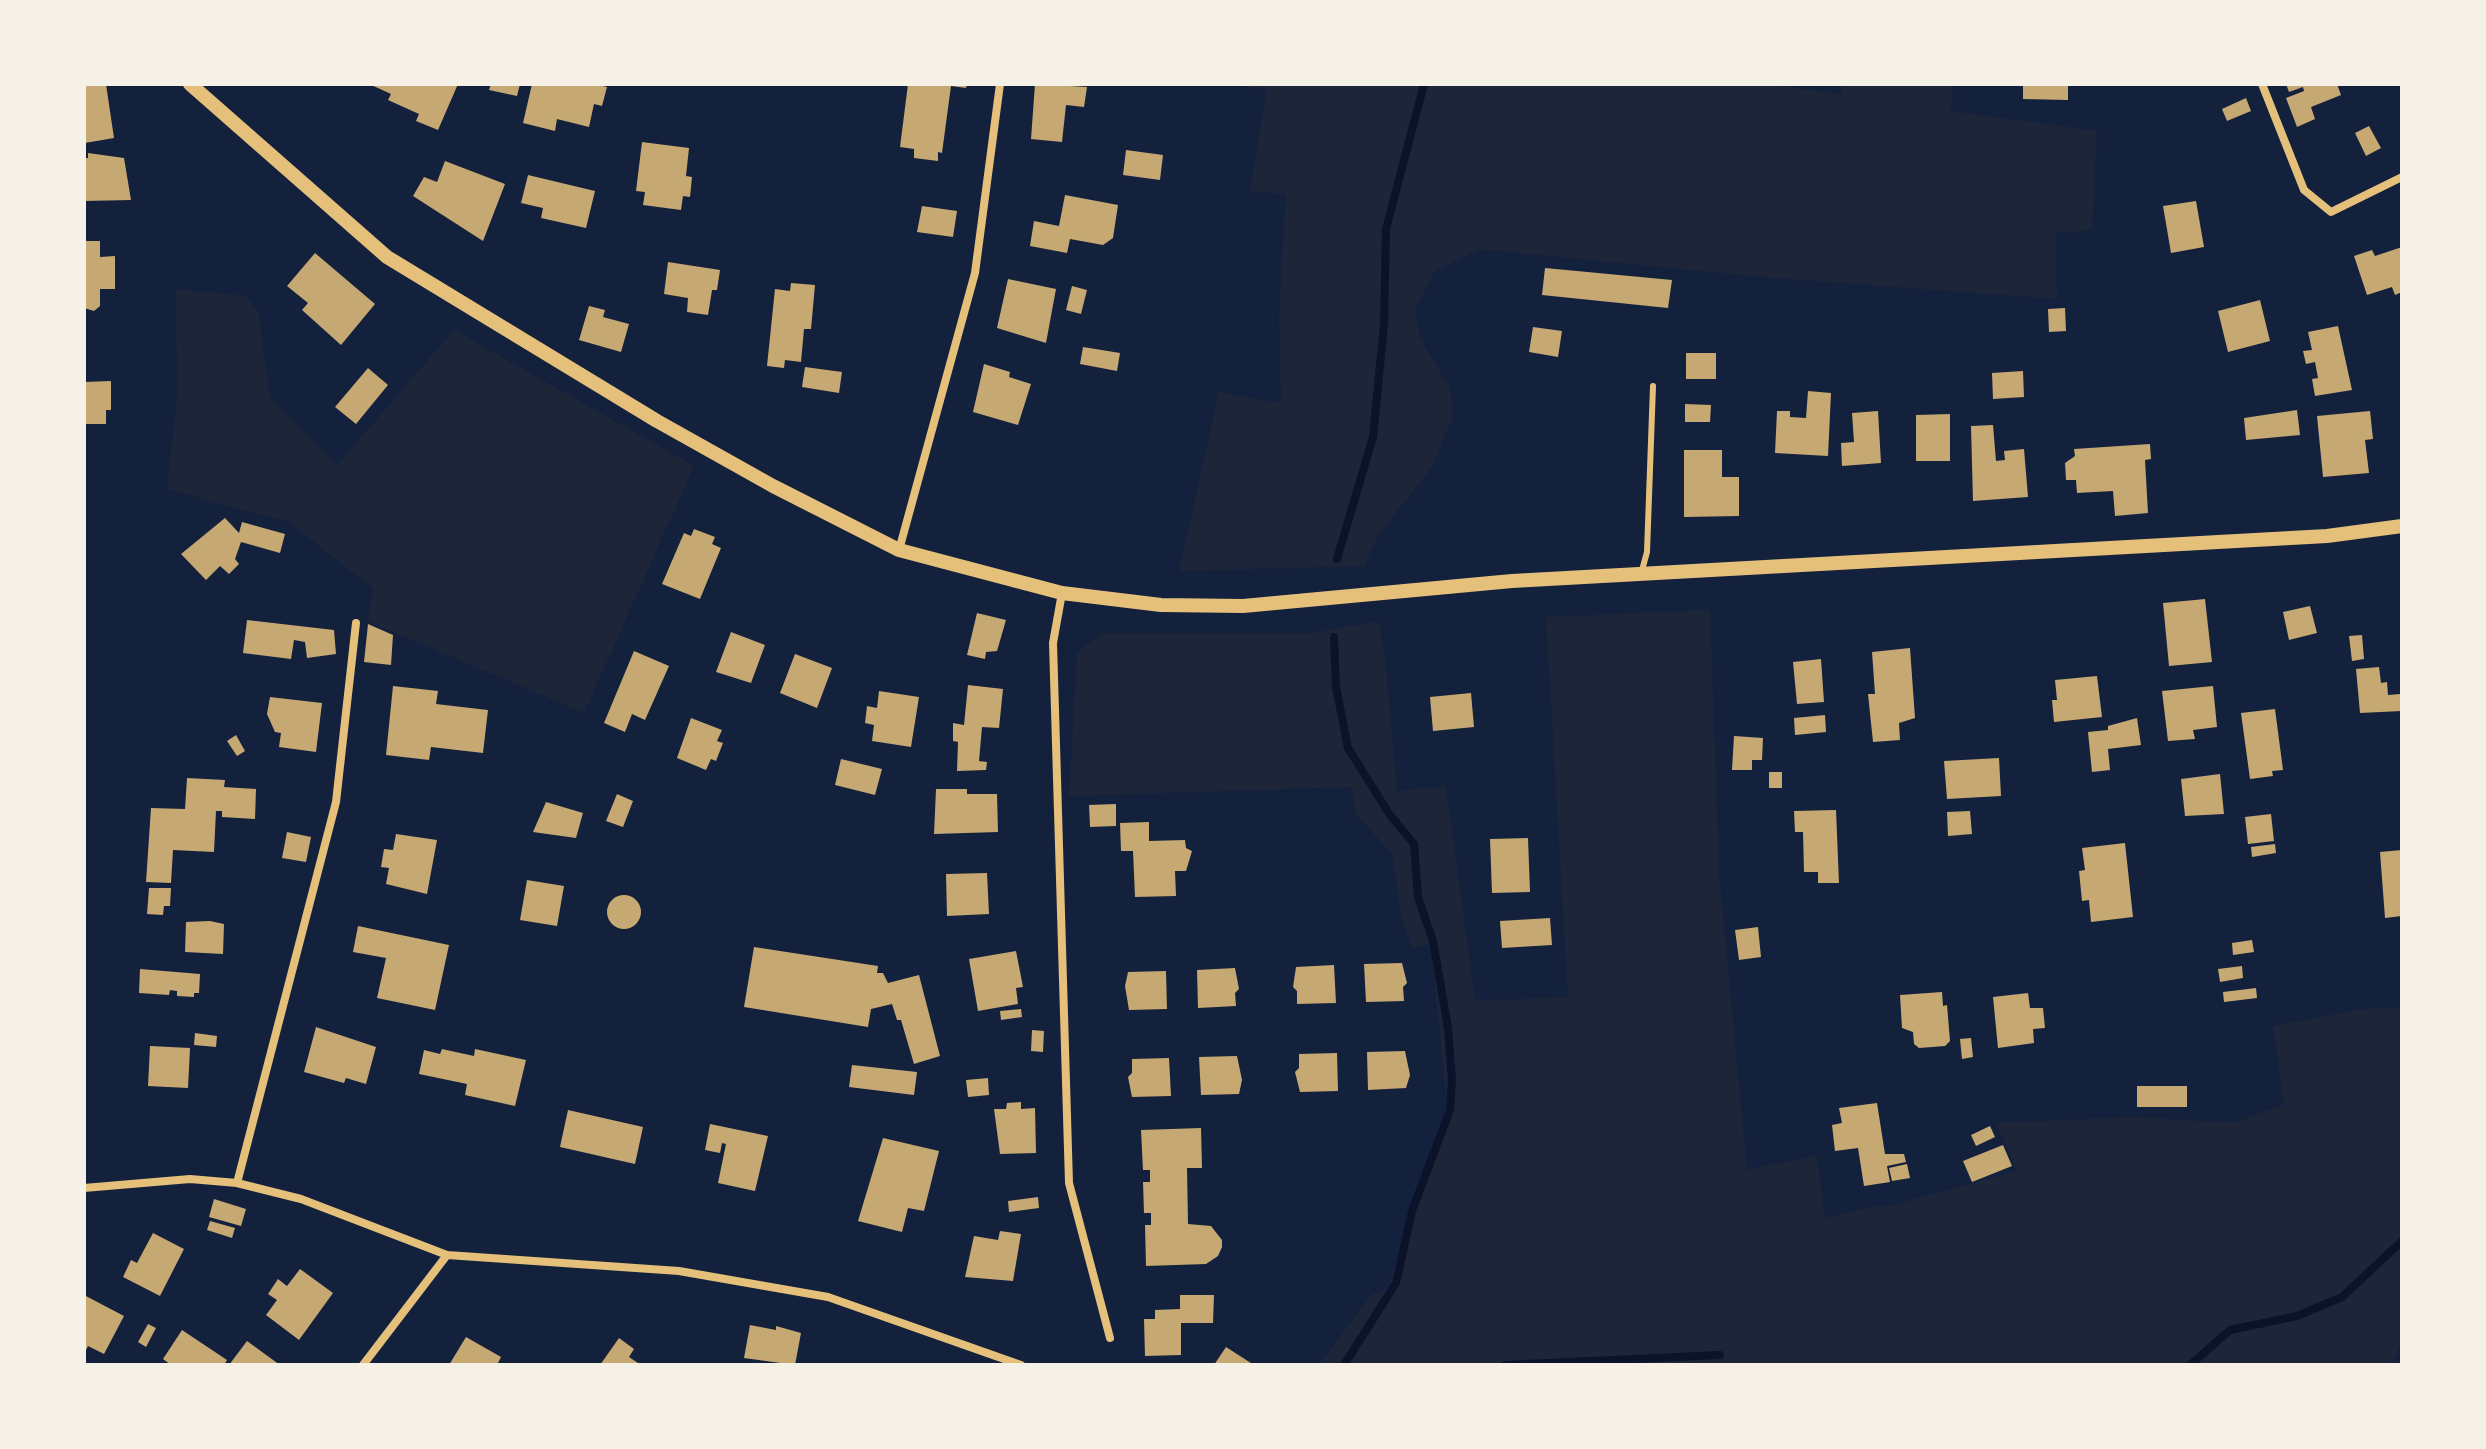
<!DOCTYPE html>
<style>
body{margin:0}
#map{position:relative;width:2486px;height:1449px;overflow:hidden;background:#14213d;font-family:"Work Sans",sans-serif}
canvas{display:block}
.frame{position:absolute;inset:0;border:86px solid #f6f1e7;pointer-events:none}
</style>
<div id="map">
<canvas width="2486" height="1449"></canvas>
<div class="frame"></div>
</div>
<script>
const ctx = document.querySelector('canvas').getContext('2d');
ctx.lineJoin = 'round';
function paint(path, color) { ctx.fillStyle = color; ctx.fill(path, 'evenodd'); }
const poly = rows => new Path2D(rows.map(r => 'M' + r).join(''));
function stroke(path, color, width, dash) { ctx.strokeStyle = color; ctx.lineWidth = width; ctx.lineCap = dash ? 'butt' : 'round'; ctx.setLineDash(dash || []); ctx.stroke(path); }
paint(poly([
 [1223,84,1769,84,1842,95,1840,84,1953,84,1951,111,2097,131,2092,230,2056,233,2057,299,1763,277,1479,249,1434,272,1415,310,1420,338,1450,388,1453,416,1432,467,1380,533,1364,566,1179,571,1219,392,1281,403,1279,316,1286,194,1250,191,1267,89],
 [176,289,246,296,258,311,270,398,337,465,454,330,694,466,584,713,368,621,373,588,288,522,167,489,177,398],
 [1710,610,1719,872,1747,1170,1817,1155,1825,1218,1873,1206,1885,1207,2017,1171,1996,1123,2135,1117,2235,1123,2284,1104,2273,1026,2369,1008,2402,1008,2402,1342,2391,1365,1319,1365,1371,1295,1388,1288,1447,1104,1431,945,1413,947,1402,920,1392,854,1356,814,1352,787,1069,796,1077,653,1102,633,1313,633,1378,621,1385,657,1397,791,1446,786,1475,1001,1568,997,1546,617]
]), '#1d2539');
stroke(poly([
 [1337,559,1373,437,1384,324,1386,229,1424,84],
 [1334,637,1336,687,1348,748,1390,815,1414,844,1418,897,1433,941,1448,1028,1452,1080,1450,1110,1412,1211,1396,1283,1344,1365],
 [1505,1365,1720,1355],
 [2190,1365,2230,1330,2297,1316,2342,1297,2402,1241]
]), '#0b132b', 8);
paint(poly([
 [84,84,106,84,114,138,85,143],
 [369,84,458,84,438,130,416,121,419,114,388,100,391,94],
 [491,84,520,84,517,96,489,90],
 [532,84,594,84,607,87,602,106,594,104,589,127,557,119,555,131,523,123],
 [908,84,967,84,966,88,951,86,942,153,938,152,938,161,914,158,914,149,900,147],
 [1035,84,1087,87,1084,107,1066,105,1062,142,1031,139],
 [2023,84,2068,84,2068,100,2023,99],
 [2286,84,2337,84,2341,95,2311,107,2315,119,2297,127,2286,98,2304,91,2303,87,2289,92],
 [2246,98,2251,111,2227,121,2222,109],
 [2369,126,2381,148,2366,156,2355,133],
 [642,142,689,148,686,176,692,177,690,197,683,196,681,210,643,205,645,192,636,191],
 [1126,150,1163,155,1160,180,1123,175],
 [88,153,124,158,131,200,84,201,84,158,88,158],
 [445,161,505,184,483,241,413,196,424,177,437,182],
 [528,175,595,191,586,228,541,218,543,208,521,203],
 [1065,195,1118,205,1113,238,1103,245,1070,239,1067,253,1030,246,1034,221,1059,226],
 [2196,201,2204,247,2171,253,2163,206],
 [922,206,957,211,953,237,917,232],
 [84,241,100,241,100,257,115,256,115,289,100,289,100,306,94,311,84,308],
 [2402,247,2402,292,2395,295,2392,287,2367,295,2354,256,2372,250,2375,256],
 [315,253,375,304,341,345,302,310,308,303,287,286],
 [668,262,720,270,717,290,712,290,708,315,687,312,688,298,664,294],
 [1545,268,1672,280,1668,308,1542,295],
 [1008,279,1056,289,1046,343,997,328],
 [791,283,815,285,811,329,804,329,801,362,785,360,784,368,767,366,775,289,790,291],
 [1072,286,1087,290,1081,314,1066,310],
 [2260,300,2270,341,2228,352,2218,311],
 [589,306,605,310,603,317,629,324,621,352,579,340],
 [2065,308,2066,331,2049,332,2048,309],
 [2338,326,2352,390,2315,396,2312,379,2318,378,2315,362,2306,364,2303,351,2312,350,2308,332],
 [1533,327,1562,331,1558,357,1529,352],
 [1083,347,1120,353,1117,371,1080,364],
 [1686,353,1716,353,1716,379,1686,379],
 [984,364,1010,372,1009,377,1031,384,1018,425,973,412],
 [805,367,842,372,839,393,802,387],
 [368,368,388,385,356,424,335,407],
 [2023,371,2024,397,1993,399,1992,373],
 [111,381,111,410,106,410,106,424,84,424,84,382],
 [1808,391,1831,393,1828,456,1775,453,1777,411,1790,411,1790,417,1806,418],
 [1685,404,1711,405,1710,422,1685,422],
 [2297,410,2300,435,2246,440,2244,418],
 [1878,411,1881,463,1842,466,1841,443,1854,442,1852,413],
 [2370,411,2373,439,2365,440,2369,473,2323,477,2317,416],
 [1950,414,1950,461,1916,461,1916,415],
 [1993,425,1996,461,2005,460,2004,451,2024,449,2028,497,1973,501,1971,426],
 [2150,444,2151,459,2145,460,2148,513,2115,516,2113,491,2077,493,2076,480,2066,480,2065,463,2075,456,2074,449],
 [1684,450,1722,450,1722,477,1739,477,1739,516,1684,517],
 [225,518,239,533,242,522,285,534,280,553,241,542,235,559,239,564,229,574,220,566,206,580,181,554],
 [694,529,715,537,712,544,721,548,700,599,662,584,684,533,691,536],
 [2205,599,2212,662,2169,666,2163,603],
 [2310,606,2317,633,2289,640,2283,612],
 [977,613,1006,620,997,651,986,652,985,659,967,655],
 [247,620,334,630,336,654,307,658,305,642,294,640,291,659,243,653],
 [368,624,393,635,391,665,364,662],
 [731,632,765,645,751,683,716,672],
 [2362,635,2364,659,2352,661,2349,636],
 [1910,648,1915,718,1899,723,1900,740,1873,742,1868,694,1875,694,1872,652],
 [634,651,669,666,645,720,632,714,625,732,604,723],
 [795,654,832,668,817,708,780,693],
 [1821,659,1824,702,1797,704,1793,662],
 [2379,667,2381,683,2387,682,2388,695,2400,694,2402,711,2360,713,2356,669],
 [2097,676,2102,717,2054,722,2052,700,2057,700,2055,680],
 [968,685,1003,689,999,728,982,727,979,761,987,762,986,770,957,771,958,742,953,741,953,723,964,725],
 [393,686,438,691,436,704,488,710,483,753,431,747,429,760,386,755],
 [2213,686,2217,727,2193,730,2195,739,2168,741,2162,691],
 [879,691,919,697,911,747,872,741,874,725,865,723,867,706,877,708],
 [1471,693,1474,727,1433,731,1430,697],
 [270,697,322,703,316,752,279,747,281,733,275,732,267,714],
 [2275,709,2283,770,2272,771,2273,776,2250,779,2241,713],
 [1825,715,1826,732,1795,735,1794,718],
 [691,718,722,730,717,741,723,743,716,761,711,759,706,770,677,758],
 [2137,718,2141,745,2108,749,2110,770,2092,772,2088,732,2108,730,2108,726],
 [236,735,245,751,237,756,227,741],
 [1734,736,1763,738,1762,760,1752,760,1752,770,1732,770],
 [1999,758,2001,796,1947,799,1944,761],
 [841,759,882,769,875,795,835,785],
 [1769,772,1782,772,1782,788,1769,788],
 [2220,774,2224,814,2185,816,2181,779],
 [187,778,225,780,224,787,256,789,255,819,222,817,222,811,216,811,214,852,173,850,171,883,146,882,151,808,185,809],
 [936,789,967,789,967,794,997,794,998,832,934,834],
 [617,794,633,801,623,827,606,821],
 [546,802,583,813,576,838,533,832],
 [1116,804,1116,826,1090,827,1089,805],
 [1836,810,1839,883,1818,883,1818,872,1804,872,1803,832,1795,832,1794,811],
 [1970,811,1972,834,1948,836,1947,812],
 [2271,814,2274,841,2248,844,2245,817],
 [1149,822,1149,841,1185,840,1186,848,1192,851,1186,871,1175,871,1176,896,1135,897,1133,851,1121,851,1120,823],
 [287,832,311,837,306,862,282,858],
 [396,834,437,840,427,894,386,884,389,868,381,867,384,849,393,850],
 [1528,838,1530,892,1492,893,1490,839],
 [2125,843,2133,917,2091,922,2089,900,2082,901,2079,871,2085,870,2082,848],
 [2275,844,2276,853,2252,857,2251,847],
 [2402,850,2402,916,2385,918,2380,852],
 [987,873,989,914,947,916,946,874],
 [527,880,564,886,557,926,520,920],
 [149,888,171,888,170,906,164,906,163,915,147,914],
 '607 912a17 17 0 1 1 34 0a17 17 0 1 1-34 0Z',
 [1550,918,1552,945,1502,948,1500,921],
 [210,921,224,924,223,954,185,952,186,922],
 [358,926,449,945,435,1010,377,998,386,958,353,952],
 [1758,927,1761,957,1739,960,1735,930],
 [2252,940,2254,952,2233,955,2232,943],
 [754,947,878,966,877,973,883,973,888,983,919,975,940,1056,914,1064,901,1020,897,1020,892,1004,871,1009,868,1027,744,1007],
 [1016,951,1023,987,1016,988,1018,1004,978,1011,969,959],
 [1402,963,1407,983,1403,987,1404,1001,1366,1002,1364,964],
 [1334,965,1336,1003,1297,1004,1297,991,1293,987,1296,967],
 [2242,966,2243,978,2220,982,2218,969],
 [1235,968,1239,989,1235,993,1236,1006,1198,1008,1197,970],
 [140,969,200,974,199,993,194,993,194,997,177,996,177,991,170,990,169,995,139,993],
 [1166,971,1167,1009,1129,1010,1125,986,1128,972],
 [2256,988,2257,998,2224,1002,2223,992],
 [1942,992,1943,1006,1947,1005,1950,1041,1945,1046,1919,1048,1914,1044,1913,1032,1902,1028,1900,995],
 [2028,993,2030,1008,2043,1008,2045,1028,2033,1029,2034,1043,1998,1048,1993,997],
 [1021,1009,1022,1017,1001,1020,1000,1011],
 [316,1027,376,1047,366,1084,346,1078,344,1083,304,1072],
 [1032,1030,1044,1031,1043,1052,1031,1051],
 [195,1033,217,1036,216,1047,194,1045],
 [1971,1038,1973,1057,1962,1059,1960,1039],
 [150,1046,190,1048,188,1088,148,1086],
 [442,1049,474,1056,475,1049,526,1060,515,1106,465,1095,467,1084,419,1074,424,1050,440,1054],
 [1405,1051,1410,1075,1406,1088,1368,1090,1367,1052],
 [1337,1053,1338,1091,1300,1092,1295,1072,1299,1068,1299,1054],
 [1237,1056,1242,1080,1239,1094,1201,1095,1199,1057],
 [1169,1058,1171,1096,1132,1097,1128,1077,1132,1073,1132,1059],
 [852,1065,917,1072,914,1095,849,1087],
 [988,1078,989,1095,968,1097,966,1080],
 [2137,1086,2187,1086,2187,1107,2137,1107],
 [1021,1102,1021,1109,1035,1108,1036,1153,1000,1154,994,1109,1006,1109,1007,1103],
 [1877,1103,1885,1154,1904,1154,1906,1162,1887,1166,1890,1182,1864,1186,1858,1148,1835,1151,1832,1125,1842,1123,1839,1108],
 [568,1110,643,1127,635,1164,560,1147],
 [710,1124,768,1136,755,1191,718,1183,726,1144,722,1143,720,1153,705,1150],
 [1990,1126,1995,1137,1976,1146,1971,1135],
 [1201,1128,1202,1168,1187,1168,1188,1224,1211,1226,1222,1240,1222,1247,1218,1256,1206,1264,1146,1266,1145,1225,1151,1225,1151,1213,1144,1213,1143,1182,1150,1182,1150,1170,1143,1170,1141,1130],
 [883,1138,939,1151,924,1211,908,1208,902,1232,858,1221],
 [2003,1145,2012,1166,1972,1182,1963,1161],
 [1907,1164,1910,1178,1892,1181,1889,1168],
 [1038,1197,1039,1208,1009,1212,1008,1201],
 [214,1199,246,1209,241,1226,209,1217],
 [210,1221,235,1228,232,1238,207,1230],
 [1000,1231,1021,1234,1013,1281,965,1277,974,1236,998,1240],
 [153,1233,184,1249,160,1296,123,1277,131,1260,137,1263],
 [300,1269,333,1293,299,1340,266,1315,277,1300,268,1294,278,1279,287,1286],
 [84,1295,124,1316,104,1354,88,1346,84,1354],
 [1180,1295,1214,1295,1213,1323,1181,1323,1181,1355,1145,1356,1144,1319,1155,1319,1155,1310,1180,1309],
 [148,1324,156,1328,146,1347,138,1342],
 [750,1325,776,1330,776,1326,801,1333,795,1365,744,1358],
 [182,1330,227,1360,224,1365,171,1365,163,1359],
 [466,1337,501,1357,497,1365,449,1365],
 [619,1338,634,1349,629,1357,641,1365,600,1365],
 [247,1341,280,1365,229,1365],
 [1226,1347,1254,1365,1214,1365]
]), '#c6a872');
stroke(poly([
 [1641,574,1647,552,1653,386]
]), '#e5c07b', 6);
stroke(poly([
 [2262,84,2304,190,2331,212,2402,177],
 [899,550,975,273,1000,84],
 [1062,593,1053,643,1069,1183,1110,1338],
 [237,1183,336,802,356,623],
 [84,1188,190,1179,237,1183,301,1199,447,1255,679,1271,828,1297,1021,1365],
 [363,1365,447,1255]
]), '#e5c07b', 8);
stroke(poly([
 [190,84,387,257,657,421,773,486,899,550,1062,593,1161,605,1243,606,1512,581,2327,536,2402,526]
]), '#e5c07b', 14);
</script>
